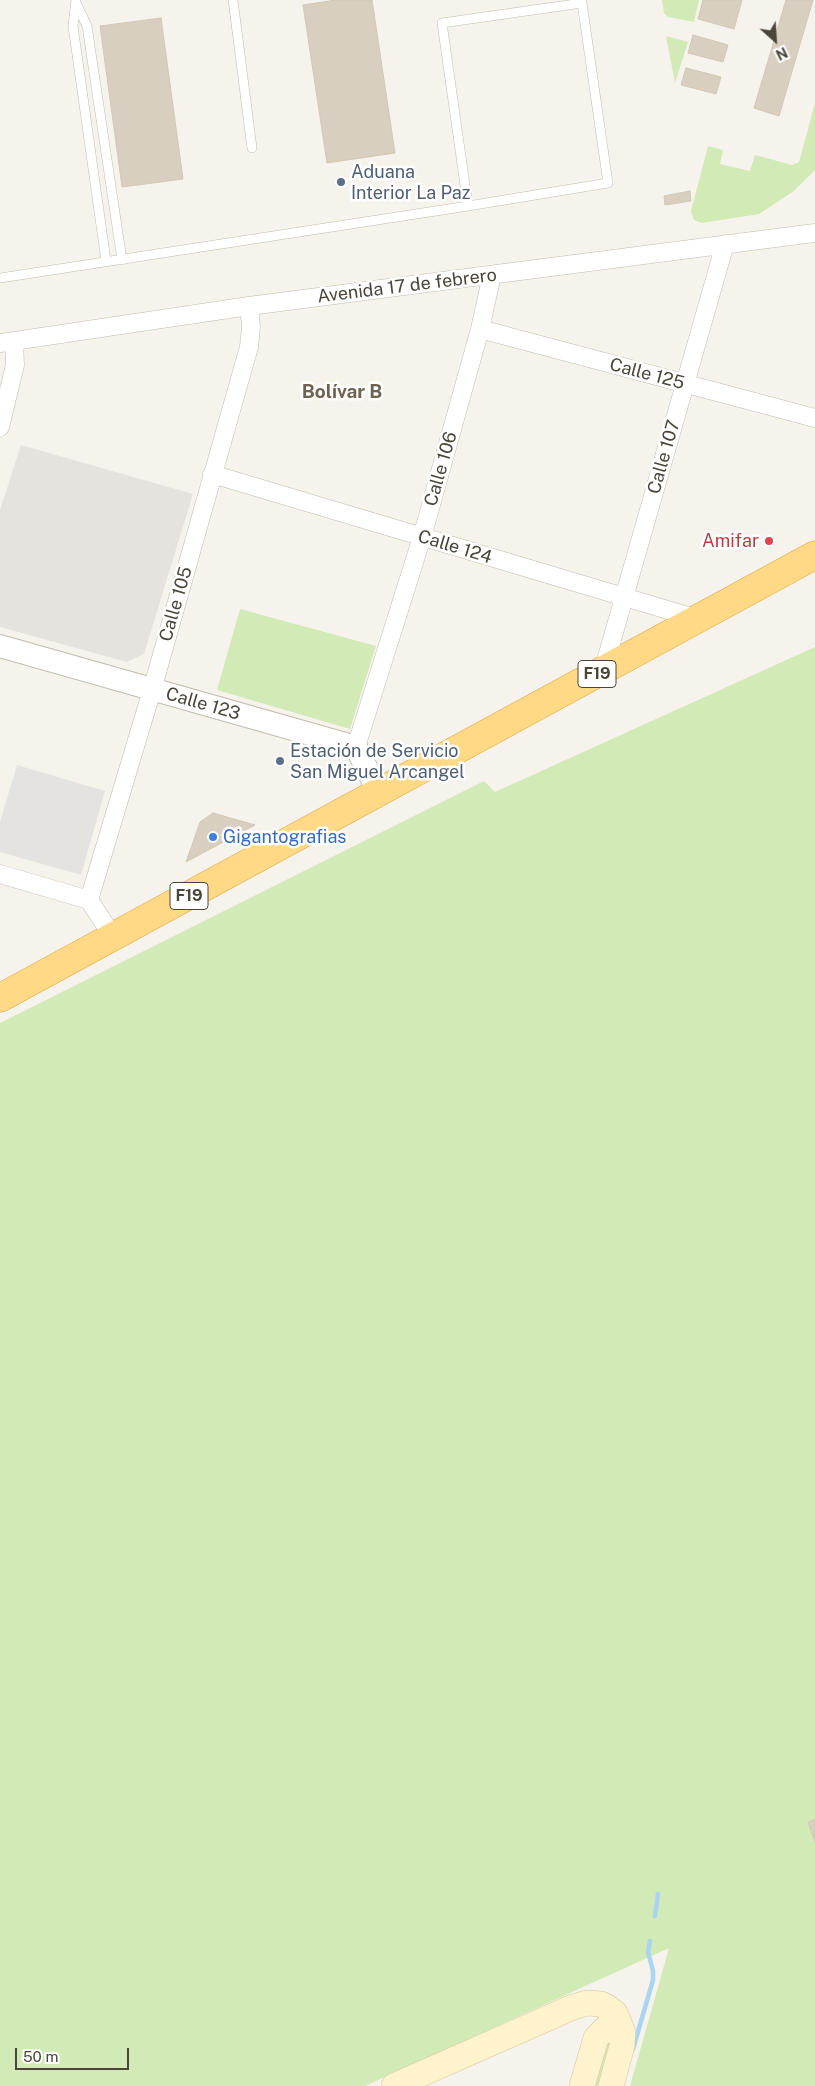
<!DOCTYPE html>
<meta charset="utf-8">
<style>
body{margin:0}
#map{position:relative;width:815px;height:2086px;overflow:hidden;background:#f6f3ec;font-family:"Public Sans",sans-serif}
canvas{display:block}
.north{position:absolute;left:750px;top:15px;width:50px;height:50px;-webkit-text-stroke:4px #fff;paint-order:stroke;rotate:154deg;font-size:14px;font-weight:700;line-height:20px;text-align:center;color:#4b4439}
.north::after{content:'';display:block;margin:auto;width:18px;height:22px;background:#4b4439;clip-path:polygon(50% 0,100% 100%,50% 72%,0 100%)}
.scale{position:absolute;left:15px;top:2048px;width:114px;height:22px;box-sizing:border-box;border:2px solid #4b4439;border-top:0;padding-left:6px;font-size:15px;line-height:18px;white-space:nowrap;color:#4b4439;-webkit-text-stroke:4px #fff;paint-order:stroke}
</style>
<div id="map">
<canvas width="815" height="2086"></canvas>
<div class="north">N</div>
<div class="scale">50 m</div>
</div>
<script>
const ctx = document.querySelector('canvas').getContext('2d');
ctx.lineJoin = 'round';
function paint(path, color) { ctx.fillStyle = color; ctx.fill(path, 'evenodd'); }
const poly = rows => new Path2D(rows.map(r => 'M' + r).join(''));
function stroke(path, color, width, dash) { ctx.strokeStyle = color; ctx.lineWidth = width; ctx.lineCap = dash ? 'butt' : 'round'; ctx.setLineDash(dash || []); ctx.stroke(path); }
function label(font, color, halo, rows, align = 'center') {
  ctx.font = font + ' "Public Sans",sans-serif'; ctx.lineWidth = 5; ctx.setLineDash([]); ctx.textBaseline = 'middle'; ctx.strokeStyle = halo; ctx.fillStyle = color; for (const [text, x, y, turn = 0] of rows) {
    ctx.save(); ctx.translate(x, y); ctx.rotate((+turn || 0) * Math.PI / 180); ctx.textAlign = isNaN(turn) ? turn : align; if (halo) ctx.strokeText(text, 0, 0); ctx.fillText(text, 0, 0); ctx.restore();
  }
}
paint(poly([
 [21,445,193,494,144,654,127,662,0,627,0,510]
]), '#e6e2dd');
paint(poly([
 [662,0,699,0,694,22,668,17,664,13],
 [666,36,688,42,675,83],
 [815,103,815,170,794,191,759,214,702,223,694,220,691,211,708,146,723,150,720,164,750,171,755,155,792,165,799,162],
 [240,609,376,646,350,729,217,690],
 [815,647,815,1819,808,1822,815,1843,815,2086,630,2086,669,1948,365,2086,0,2086,0,1023,484,781,495,792],
 [602,2036,611,2038,598,2086,588,2086]
]), '#d2eab5');
paint(poly([
 [17,765,105,791,81,875,0,852,0,822]
]), '#e5e3e0');
stroke(poly([
 [655,1916,658,1894],
 [633,2049,653,1980,653,1971,648,1952,650,1941]
]), '#a9d4f2', 4.5);
const building = poly([
 [336,0,372,0,395,153,327,163,303,5,336,0],
 [703,0,742,0,734,29,698,19,703,0],
 [786,0,813,0,779,116,754,108,786,0],
 [161,18,183,179,122,187,100,26,161,18],
 [693,35,728,45,723,62,688,53,693,35],
 [686,68,721,77,716,94,681,85,686,68],
 [690,191,691,201,665,205,664,196,690,191],
 [213,813,255,825,186,862,200,822,213,813],
 [815,1819,815,1843,808,1822,815,1819]
]);
paint(building, '#d8cfc1');
stroke(building, '#d3c7b4', 1);
const service = poly([
 [76,0,73,26,106,261],
 [233,0,252,148],
 [76,3,87,26,122,260],
 [0,278,468,206,608,183,582,3,442,23,468,206]
]);
const minor = poly([
 [480,329,815,418],
 [0,343,249,306,815,233],
 [0,427,15,365,14,341],
 [212,474,698,619],
 [603,671,725,244],
 [356,747,422,537,480,329,492,275],
 [0,874,89,900,113,937],
 [89,900,152,690,249,347,251,327,249,306]
]);
const tertiary = poly([
 [0,646,356,747,379,793]
]);
const secondary = poly([
 [394,2086,573,2007,587,2003,601,2004,607,2007,615,2013,623,2032,622,2046,611,2086],
 [582,2086,596,2038,611,2023,619,2022]
]);
const trunk = poly([
 [0,998,815,555]
]);
stroke(service, '#c2bbae', 10);
stroke(minor, '#c2bbae', 19);
stroke(tertiary, '#c2bbae', 24);
stroke(secondary, '#d6c79b', 26);
stroke(trunk, '#e0a43c', 29);
stroke(service, '#fff', 9);
stroke(minor, '#fff', 18);
stroke(tertiary, '#fff', 22);
stroke(secondary, '#fff3cd', 25);
stroke(trunk, '#ffd985', 28);
for (const [x, y, r, color] of [
 [341,182,5,"#5c6f8a"],
 [769,541,5,"#e0444e"],
 [280,761,5,"#5c6f8a"],
 [213,837,5,"#3f7fe0"]
]) { const dot = new Path2D(); dot.arc(x, y, r, 0, 2 * Math.PI); ctx.fillStyle = color; ctx.fill(dot); stroke(dot, '#fff', 2); }
for (const [x, y, w] of [
 [597,674,38],
 [189,896,38]
]) { const box = new Path2D(); box.roundRect(x - w / 2, y - 13.5, w, 27, 4); ctx.fillStyle = '#fff'; ctx.fill(box); stroke(box, '#4b4439', 1); }
label('bold 16px', '#4b4439', null, [
 ["F19",597,674],
 ["F19",189,896]
]);
label('18px', '#4e5e75', '#fff', [
 ["Aduana",351,172],
 ["Interior La Paz",351,193],
 ["Estación de Servicio",290,751],
 ["San Miguel Arcangel",290,772]
], 'left');
label('18px', '#4b4439', '#fff', [
 ["Avenida 17 de febrero",407,286,-7],
 ["Calle 125",647,374,15],
 ["Calle 107",664,457,-74],
 ["Calle 106",441,469,-74],
 ["Calle 124",455,547,17],
 ["Calle 105",176,604,-74],
 ["Calle 123",203,704,16]
]);
label('18px', '#be3a42', '#fff', [
 ["Amifar",759,541]
], 'right');
label('18px', '#366cbe', '#fff', [
 ["Gigantografias",223,837]
], 'left');
label('bold 19px', '#6e6250', '#fff', [
 ["Bolívar B",342,392]
]);
</script>
